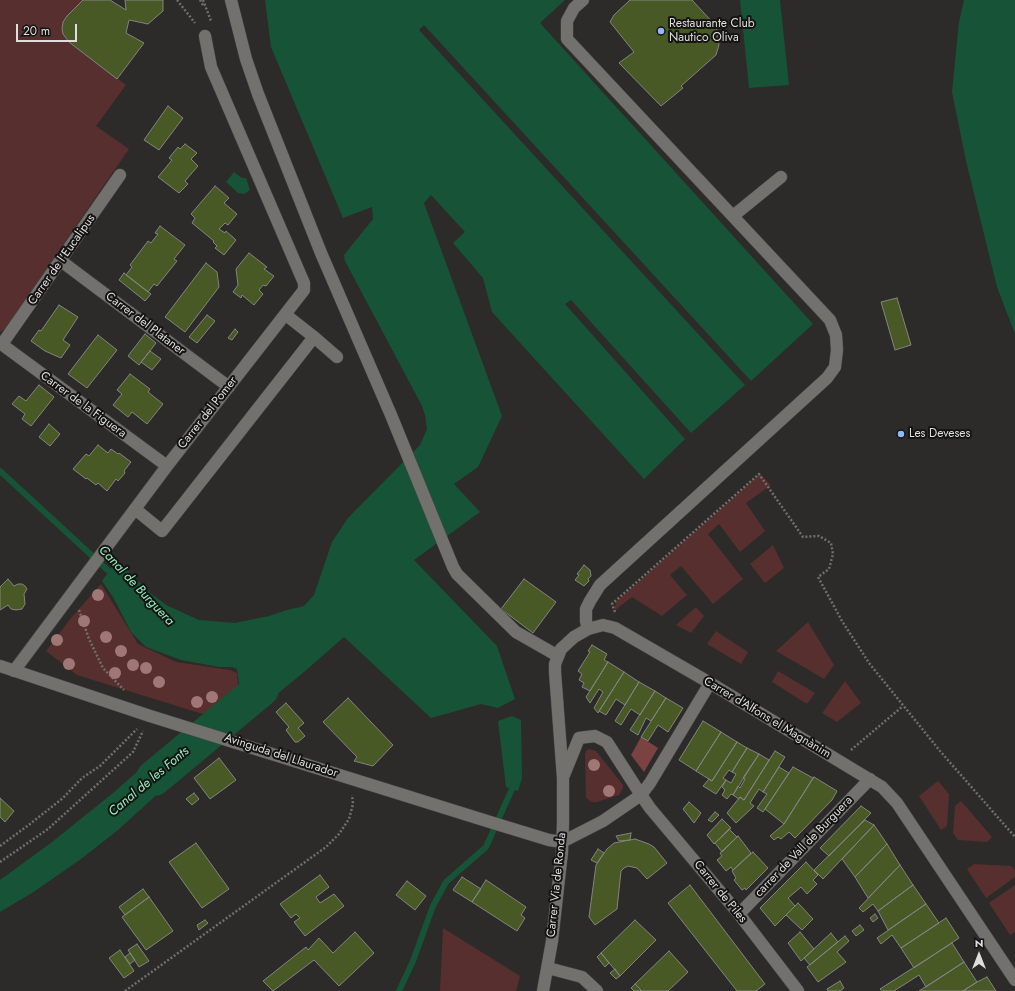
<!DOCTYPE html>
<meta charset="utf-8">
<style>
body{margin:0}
#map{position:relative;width:1015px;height:991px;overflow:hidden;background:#2c2b29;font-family:Jost,sans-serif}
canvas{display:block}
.north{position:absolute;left:959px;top:935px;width:40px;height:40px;-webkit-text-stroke:3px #141413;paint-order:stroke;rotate:0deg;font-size:11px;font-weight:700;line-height:16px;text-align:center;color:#dfdedd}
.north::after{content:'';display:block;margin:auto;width:14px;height:18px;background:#dfdedd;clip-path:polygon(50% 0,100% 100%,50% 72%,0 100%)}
.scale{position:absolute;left:16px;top:24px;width:61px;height:18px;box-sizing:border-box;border:2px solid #dfdedd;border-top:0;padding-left:5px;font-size:12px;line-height:14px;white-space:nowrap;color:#dfdedd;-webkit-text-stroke:3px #141413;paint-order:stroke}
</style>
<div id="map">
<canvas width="1015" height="991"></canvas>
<div class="north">N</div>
<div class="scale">20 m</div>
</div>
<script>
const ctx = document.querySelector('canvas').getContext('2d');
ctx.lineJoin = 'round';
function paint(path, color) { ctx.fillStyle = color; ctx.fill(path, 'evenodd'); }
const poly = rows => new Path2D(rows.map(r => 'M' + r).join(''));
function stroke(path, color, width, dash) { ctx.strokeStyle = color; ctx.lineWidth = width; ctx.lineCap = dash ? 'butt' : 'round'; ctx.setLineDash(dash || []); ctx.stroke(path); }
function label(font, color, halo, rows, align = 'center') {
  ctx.font = font + ' Jost,sans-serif'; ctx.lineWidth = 4; ctx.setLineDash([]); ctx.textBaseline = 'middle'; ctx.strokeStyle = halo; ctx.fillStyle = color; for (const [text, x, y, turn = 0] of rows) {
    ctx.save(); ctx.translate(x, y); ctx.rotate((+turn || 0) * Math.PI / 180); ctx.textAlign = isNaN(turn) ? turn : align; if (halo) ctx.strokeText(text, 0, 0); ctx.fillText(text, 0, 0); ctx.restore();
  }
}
paint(poly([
 [0,0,83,0,67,16,63,22,62,29,63,34,69,42,126,85,96,126,129,149,5,329,0,332],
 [760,474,771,485,746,503,765,531,740,552,719,524,708,534,743,579,713,604,681,566,670,575,687,595,662,616,632,597,614,611,616,602],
 [773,545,784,568,765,583,750,564],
 [101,584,138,644,176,662,230,670,237,673,238,685,235,691,206,715,77,675,46,651,71,618],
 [696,607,704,616,691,633,676,625],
 [808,622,834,665,824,679,776,651],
 [716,631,748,652,741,664,707,644],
 [778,671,815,693,807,704,772,682],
 [845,681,861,703,837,722,822,713],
 [589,749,596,751,623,785,623,788,619,795,597,802,592,802,586,798,585,755,586,751],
 [938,781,949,794,947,826,941,830,919,796],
 [961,801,992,837,987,842,958,840,953,833,955,806],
 [974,864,1011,866,1015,870,1015,877,986,898,967,869],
 [1015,885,1015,932,1010,935,989,903],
 [443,928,520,976,516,991,440,991]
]), '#572f2e');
paint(poly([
 [641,737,658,748,644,772,631,755]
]), '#7a4241');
paint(poly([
 [265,0,565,0,540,23,813,324,751,381,424,25,419,30,745,385,691,433,571,300,565,304,685,439,644,479,492,312,483,278,453,243,465,232,431,195,424,203,502,416,478,467,454,484,480,512,414,560,497,646,515,699,498,708,481,704,431,718,344,637,304,672,237,727,206,715,236,689,239,684,237,669,232,667,219,667,181,660,146,647,131,632,113,597,102,581,117,560,150,593,168,606,199,620,235,623,269,616,287,610,304,606,314,595,332,542,348,518,420,445,427,429,425,415,422,406,345,261,344,255,373,219,372,207,343,218,271,47],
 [740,0,780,0,789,85,749,88],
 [964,0,1015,0,1015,334,997,287,966,161,952,92,959,22],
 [234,172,242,178,246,178,250,190,244,194,238,193,226,182],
 [512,716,521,720,522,778,518,791,506,787,498,721],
 [173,740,206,750,118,830,81,859,32,893,0,912,0,880,52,842,113,793]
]), '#175337');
stroke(poly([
 [0,471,114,576],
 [399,991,413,961,433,906,446,882,486,847,512,789]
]), '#175337', 6);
stroke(poly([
 [154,778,261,689]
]), '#175337', 36);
const building = poly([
 [83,0,110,0,126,10,125,0,163,0,163,11,148,24,129,20,126,33,144,43,117,79,69,42,63,34,62,29,63,22,67,16,83,0],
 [630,0,692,0,715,25,717,30,719,45,716,55,681,86,683,88,661,106,619,63,634,52,610,22,614,15,630,0],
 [168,106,183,118,159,150,144,140,168,106],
 [185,144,197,153,191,159,198,166,185,181,188,184,179,193,158,177,172,160,169,158,178,147,180,149,185,144],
 [215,186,229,198,224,203,237,214,228,225,225,223,219,229,225,233,226,231,236,240,224,255,215,248,217,246,213,242,214,241,192,223,195,218,191,214,215,186],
 [160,226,185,245,174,259,177,261,157,286,154,284,148,292,126,275,132,267,130,265,148,241,151,243,158,234,155,233,160,226],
 [249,253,267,267,264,269,274,276,266,286,263,285,259,290,263,294,254,305,242,295,241,298,233,292,238,285,236,269,249,253],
 [206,263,217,272,219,287,185,332,165,317,206,263],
 [124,273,151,294,145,301,119,280,124,273],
 [897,298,911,345,895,350,881,302,897,298],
 [59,305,78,317,63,340,70,345,61,358,45,351,31,341,39,330,41,331,59,305],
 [207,315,215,321,197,343,189,337,207,315],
 [235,329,238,332,232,340,228,338,235,329],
 [145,334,156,343,139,365,128,356,145,334],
 [98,335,117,350,87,388,68,374,98,335],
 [150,351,161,359,152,370,141,362,150,351],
 [130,374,150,389,148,392,163,404,147,424,132,412,128,417,113,405,122,394,117,390,130,374],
 [39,385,54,397,31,426,22,419,25,414,12,404,19,396,26,401,39,385],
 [49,424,60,434,50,446,39,437,49,424],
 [98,445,108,453,111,449,118,454,119,453,131,462,124,471,125,473,118,481,116,479,107,491,98,483,96,485,87,478,86,479,73,469,86,454,89,456,98,445],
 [584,565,590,570,591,576,588,579,589,581,584,586,575,580,579,575,577,574,584,565],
 [8,579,14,586,18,584,22,584,25,586,27,589,24,594,25,604,22,609,16,610,11,609,8,605,0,610,0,587,8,579],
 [524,579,556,602,533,633,501,609,524,579],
 [592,645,607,654,604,660,608,662,590,691,582,687,584,683,579,680,582,674,578,671,590,652,588,651,592,645],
 [608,662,624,672,598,713,594,708,603,692,599,689,590,703,586,697,608,662],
 [624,672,639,682,625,705,616,699,606,715,599,711,624,672],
 [639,682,655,691,640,715,631,709,621,725,615,721,639,682],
 [655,691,666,698,651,721,646,718,638,735,630,730,655,691],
 [348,698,393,745,373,766,354,761,357,757,323,722,348,698],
 [666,698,683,708,668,732,658,725,648,741,641,737,666,698],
 [286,703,304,723,298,728,305,736,298,742,295,742,286,730,289,727,276,712,286,703],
 [703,721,721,732,696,771,679,760,703,721],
 [721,732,737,742,712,781,696,771,721,732],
 [737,742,747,748,732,772,729,770,723,778,726,780,716,794,703,786,709,779,712,781,737,742],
 [747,748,759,754,733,795,731,794,727,799,722,795,725,790,722,787,726,780,731,783,736,774,732,772,747,748],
 [775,751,785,757,763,792,759,789,750,803,754,806,736,823,727,813,740,797,744,800,775,751],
 [759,754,769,760,744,800,740,797,739,799,733,795,738,786,740,788,745,779,743,778,759,754],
 [219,758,236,780,210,799,194,778,219,758],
 [779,767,789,773,763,812,757,808,767,794,763,792,779,767],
 [793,767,813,778,784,824,765,809,793,767],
 [814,777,837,791,832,800,795,838,789,832,781,839,778,837,774,840,770,836,784,824,814,777],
 [194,793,199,799,192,805,186,799,194,793],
 [0,798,14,811,5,822,0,817,0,798],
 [689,802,701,813,694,823,683,809,689,802],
 [861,806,871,813,829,856,820,848,861,806],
 [715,812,719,815,712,822,708,820,715,812],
 [722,819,731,828,714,844,707,835,722,819],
 [865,820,874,825,823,879,814,870,865,820],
 [874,825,887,844,855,877,842,859,874,825],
 [729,829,737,837,722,852,715,843,729,829],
 [631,833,630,840,619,841,616,836,631,833],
 [738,836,751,853,733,870,731,867,726,871,717,860,722,856,720,853,738,836],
 [635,839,649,844,654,847,667,863,647,879,637,868,628,866,624,868,621,871,617,909,595,925,589,917,596,865,607,849,614,843,635,839],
 [196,843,229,889,202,908,169,862,196,843],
 [887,844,900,865,868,898,855,877,887,844],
 [598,849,604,853,597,863,591,860,598,849],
 [753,852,768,868,746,890,745,888,742,890,734,880,736,878,732,871,753,852],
 [806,862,818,875,813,880,817,884,807,894,801,887,788,898,795,906,775,926,760,908,806,862],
 [900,865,913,885,878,911,873,904,863,912,859,908,900,865],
 [320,875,329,887,316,897,320,903,334,894,344,906,305,936,294,922,300,918,296,914,291,918,280,904,320,875],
 [462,877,481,889,472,902,453,890,462,877],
 [486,880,526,907,521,915,525,918,517,931,472,902,486,880],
 [407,881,426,896,415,910,396,895,407,881],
 [690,885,765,984,756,991,737,991,668,903,690,885],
 [913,885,926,904,888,930,878,911,913,885],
 [143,889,149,897,125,915,119,907,143,889],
 [149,897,173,931,146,950,122,917,149,897],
 [798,903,813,919,802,930,786,915,798,903],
 [926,904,939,923,901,948,892,935,881,944,877,938,926,904],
 [875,914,878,918,873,922,870,918,875,914],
 [946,918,959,938,914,968,901,948,946,918],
 [205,920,208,923,199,930,197,925,205,920],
 [635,920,656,940,620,976,601,953,635,920],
 [860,925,864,930,856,936,852,931,860,925],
 [355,932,374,953,339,986,314,960,273,991,263,981,306,947,308,950,319,938,333,953,355,932],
 [800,932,814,949,801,961,788,943,800,932],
 [831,933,838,942,810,965,804,958,831,933],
 [845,936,849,941,837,952,846,962,818,982,807,967,845,936],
 [952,943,964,962,926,987,919,975,894,991,882,991,880,989,952,943],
 [137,944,149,961,139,967,128,950,137,944],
 [120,950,134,971,124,978,109,958,120,950],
 [669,951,688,972,668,991,642,991,635,984,669,951],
 [130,953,135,960,130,964,125,957,130,953],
 [601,953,609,963,605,967,597,957,601,953],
 [964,962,977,982,963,991,919,991,964,962],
 [615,969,620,976,616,979,610,973,615,969],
 [987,977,996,991,963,991,977,982,987,977],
 [840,981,844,988,840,991,828,991,827,989,840,981],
 [635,984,642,991,634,991,631,988,635,984]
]);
paint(building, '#495926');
stroke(building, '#838482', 1);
const lane = poly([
 [231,0,246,59,258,94,321,253,391,415,453,567,457,574,516,632,558,656],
 [583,0,574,8,567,21,567,39,830,320,836,335,837,350,835,367,827,378,600,585,590,601,586,609,586,621,588,629],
 [733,216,781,177],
 [314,337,337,357],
 [135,509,162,531,314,337,286,315]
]);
const street = poly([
 [61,261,229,387],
 [0,343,167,466],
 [2,344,120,175],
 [0,666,150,716,490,822,549,840,562,842],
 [14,671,167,466,304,290,304,283,211,67,205,36],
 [710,683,650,783,641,795,650,808,739,914,798,991],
 [562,842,603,821,641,795,607,742,595,736,579,738,564,775],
 [739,914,870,779],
 [548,968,582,977,597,991],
 [543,991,552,941,562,852,563,823,563,778,555,672,555,664,561,649,574,637,588,629,603,625,615,628,710,683,882,787,897,803,1015,980]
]);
stroke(lane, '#494947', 13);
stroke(street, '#494947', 13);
stroke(poly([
 [177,0,195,23],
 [200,0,204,7],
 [203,0,211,21],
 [79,610,89,639,103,668,124,690],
 [615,612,612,604,759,474,803,537,819,536,831,543,833,554,829,569,818,577,842,621,869,663,940,751,1015,837],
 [851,750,903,706],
 [0,846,30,824,63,798,82,778,100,766,137,729],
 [0,862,48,829,133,752,143,731],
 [125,991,326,847,339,834,349,819,353,804,352,795]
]), '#706f6e', 2.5, [2, 2]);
stroke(lane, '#72716e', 12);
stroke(street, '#72716e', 12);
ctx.fillStyle = '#a07775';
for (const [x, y] of [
 [98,595],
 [84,621],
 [106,637],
 [57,640],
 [121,651],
 [69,664],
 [133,665],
 [146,668],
 [115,673],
 [159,682],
 [212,697],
 [197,702],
 [594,765],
 [609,791]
]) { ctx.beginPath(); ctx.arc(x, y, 6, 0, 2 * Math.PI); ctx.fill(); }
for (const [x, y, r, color] of [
 [661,31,4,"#92b7fd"],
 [901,434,4,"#92b7fd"]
]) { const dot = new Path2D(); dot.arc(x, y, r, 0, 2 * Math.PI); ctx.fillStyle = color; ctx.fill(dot); stroke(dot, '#141413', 1.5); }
label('12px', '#dfdedd', '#141413', [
 ["Restaurante Club",669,24],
 ["Nautico Oliva",669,38],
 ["Les Deveses",909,434]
], 'left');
label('12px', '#dfdedd', '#141413', [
 ["Carrer de l'Eucalipus",62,260,-55],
 ["Carrer del Plataner",145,324,37],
 ["Carrer de la Figuera",83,405,36],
 ["Carrer del Pomer",208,413,-52],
 ["Carrer d'Alfons el Magnànim",767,718,31],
 ["Avinguda del Llaurador",281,756,18],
 ["carrer de Vall de Burguera",804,847,-46],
 ["Carrer Via de Ronda",557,885,-84],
 ["Carrer de Piles",720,892,51]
]);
label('italic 13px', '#98efbf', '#141413', [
 ["Canal de Burguera",136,586,47],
 ["Canal de les Fonts",149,782,-40]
]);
</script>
